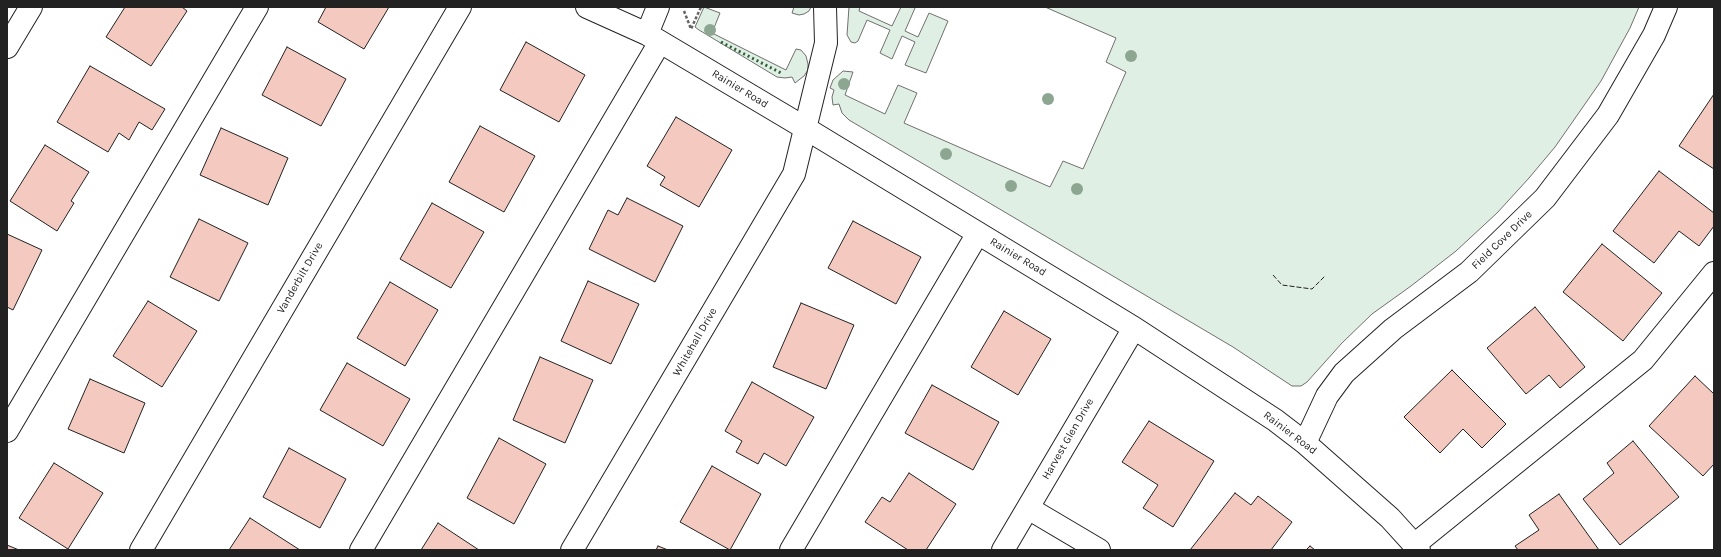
<!DOCTYPE html>
<style>
body{margin:0}
#map{position:relative;width:1721px;height:557px;overflow:hidden;background:#fff;font-family:Karla,sans-serif}
canvas{display:block}
.frame{position:absolute;inset:0;border:8px solid #222;pointer-events:none}
</style>
<div id="map">
<canvas width="1721" height="557"></canvas>
<div class="frame"></div>
</div>
<script>
const ctx = document.querySelector('canvas').getContext('2d');
ctx.lineJoin = 'round';
function paint(path, color) { ctx.fillStyle = color; ctx.fill(path, 'evenodd'); }
const poly = rows => new Path2D(rows.map(r => 'M' + r).join(''));
function stroke(path, color, width, dash) { ctx.strokeStyle = color; ctx.lineWidth = width; ctx.lineCap = dash ? 'butt' : 'round'; ctx.setLineDash(dash || []); ctx.stroke(path); }
function label(font, color, halo, rows, align = 'center') {
  ctx.font = font + ' Karla,sans-serif'; ctx.lineWidth = 3; ctx.setLineDash([]); ctx.textBaseline = 'middle'; ctx.strokeStyle = halo; ctx.fillStyle = color; for (const [text, x, y, turn = 0] of rows) {
    ctx.save(); ctx.translate(x, y); ctx.rotate((+turn || 0) * Math.PI / 180); ctx.textAlign = isNaN(turn) ? turn : align; if (halo) ctx.strokeText(text, 0, 0); ctx.fillText(text, 0, 0); ctx.restore();
  }
}
const green = poly([
 [704,7,720,13,712,33,786,70,796,49,801,50,806,56,808,64,808,70,804,76,795,83,792,77,785,78,777,77,699,30,695,27,704,7],
 [794,7,811,7,809,11,804,14,799,15,792,13,794,7],
 [849,7,860,7,859,11,892,26,901,7,913,7,915,8,905,31,918,37,929,13,948,21,926,73,905,65,915,42,902,36,892,59,880,53,890,30,867,20,858,41,855,43,851,42,847,35,849,7],
 [1045,7,1639,7,1630,28,1601,81,1555,147,1529,178,1497,213,1456,251,1411,286,1372,314,1342,343,1307,382,1301,386,1292,386,1233,347,849,120,842,113,839,104,833,105,832,97,834,90,830,88,833,80,843,71,853,72,845,95,885,114,898,85,917,93,904,123,1050,187,1063,161,1083,169,1126,72,1106,62,1116,38,1045,7]
]);
paint(green, '#e0efe3');
stroke(green, '#6f6f6f', 1);
const building = poly([
 [125,7,182,7,187,11,151,66,106,37,125,7],
 [326,7,389,7,364,49,318,22,326,7],
 [526,42,585,75,559,122,500,90,526,42],
 [287,47,346,79,321,126,262,95,287,47],
 [90,66,165,109,152,130,139,122,129,140,119,133,108,152,57,122,90,66],
 [1714,94,1714,169,1679,146,1714,94],
 [676,117,732,150,699,207,660,185,665,177,647,166,676,117],
 [480,126,535,156,504,212,449,182,480,126],
 [221,128,288,158,268,205,200,175,221,128],
 [45,145,89,172,71,201,74,203,57,231,10,201,45,145],
 [1659,171,1714,213,1714,226,1699,246,1679,231,1654,263,1613,231,1659,171],
 [627,198,683,226,655,282,589,249,608,210,618,215,627,198],
 [432,203,484,232,451,288,400,259,432,203],
 [199,219,248,243,219,301,170,277,199,219],
 [853,221,921,257,896,304,828,268,853,221],
 [7,234,42,250,13,310,7,307,7,234],
 [1602,244,1662,293,1623,341,1563,292,1602,244],
 [588,281,639,304,611,364,561,341,588,281],
 [390,282,438,310,405,366,357,338,390,282],
 [148,301,197,331,162,387,113,356,148,301],
 [801,303,854,325,826,389,773,367,801,303],
 [1535,307,1585,367,1560,388,1549,375,1526,394,1487,348,1535,307],
 [1004,311,1051,339,1018,395,971,367,1004,311],
 [540,357,593,380,565,443,513,420,540,357],
 [347,363,410,399,383,446,320,410,347,363],
 [1452,370,1506,424,1482,448,1463,429,1440,453,1404,417,1452,370],
 [1695,376,1714,394,1714,464,1703,476,1649,426,1695,376],
 [90,379,145,403,124,453,68,429,90,379],
 [752,382,814,417,786,466,764,453,758,464,736,452,742,441,725,431,752,382],
 [932,385,999,422,973,470,905,433,932,385],
 [1149,421,1214,461,1173,527,1143,508,1158,485,1122,462,1149,421],
 [499,438,546,464,514,524,467,498,499,438],
 [1633,441,1679,497,1620,545,1583,499,1614,473,1607,463,1633,441],
 [289,448,346,479,320,528,263,497,289,448],
 [54,463,103,493,68,549,19,518,54,463],
 [712,466,761,494,730,550,680,522,712,466],
 [909,473,956,504,926,550,908,550,865,522,882,497,890,502,909,473],
 [1235,493,1251,505,1258,496,1292,522,1271,550,1190,550,1235,493],
 [1559,494,1599,550,1518,550,1515,546,1539,530,1529,515,1559,494],
 [250,518,300,550,229,550,250,518],
 [438,523,479,550,421,550,438,523],
 [7,545,19,550,7,550,7,545],
 [658,546,668,550,656,550,658,546],
 [1310,546,1315,550,1306,550,1310,546]
]);
paint(building, '#f3c9c0');
stroke(building, '#222', 1);
const minor = poly([
 [587,7,647,34,805,128,1134,328,1275,420,1305,443,1390,518,1419,550],
 [647,34,658,7],
 [7,47,31,7],
 [7,431,257,7],
 [1305,443,1327,396,1344,373,1393,329,1469,272,1545,198,1608,115,1654,35,1666,7],
 [1028,508,1099,550],
 [1414,545,1643,360,1714,273],
 [141,550,460,7],
 [361,550,660,42],
 [572,550,794,174,826,43,825,7],
 [791,550,978,233],
 [1003,550,1134,328]
]);
stroke(minor, '#222', 24);
stroke(poly([
 [684,11,691,29,701,7]
]), '#646464', 2.5, [3, 2]);
stroke(minor, '#fff', 22);
stroke(poly([
 [721,42,783,74]
]), '#2f5e38', 3, [2, 3]);
stroke(poly([
 [1273,275,1282,285,1312,289,1325,276]
]), '#222', 1, [5, 2]);
ctx.fillStyle = '#8da692';
for (const [x, y] of [
 [710,30],
 [1131,56],
 [844,84],
 [1048,99],
 [946,154],
 [1011,186],
 [1077,189]
]) { ctx.beginPath(); ctx.arc(x, y, 6, 0, 2 * Math.PI); ctx.fill(); }
label('11px', '#222', '#fff', [
 ["Rainier Road",740,89,31],
 ["Field Cove Drive",1502,240,-44],
 ["Rainier Road",1018,257,31],
 ["Vanderbilt Drive",300,278,-60],
 ["Whitehall Drive",695,342,-60],
 ["Rainier Road",1290,433,37],
 ["Harvest Glen Drive",1068,439,-60]
]);
</script>
